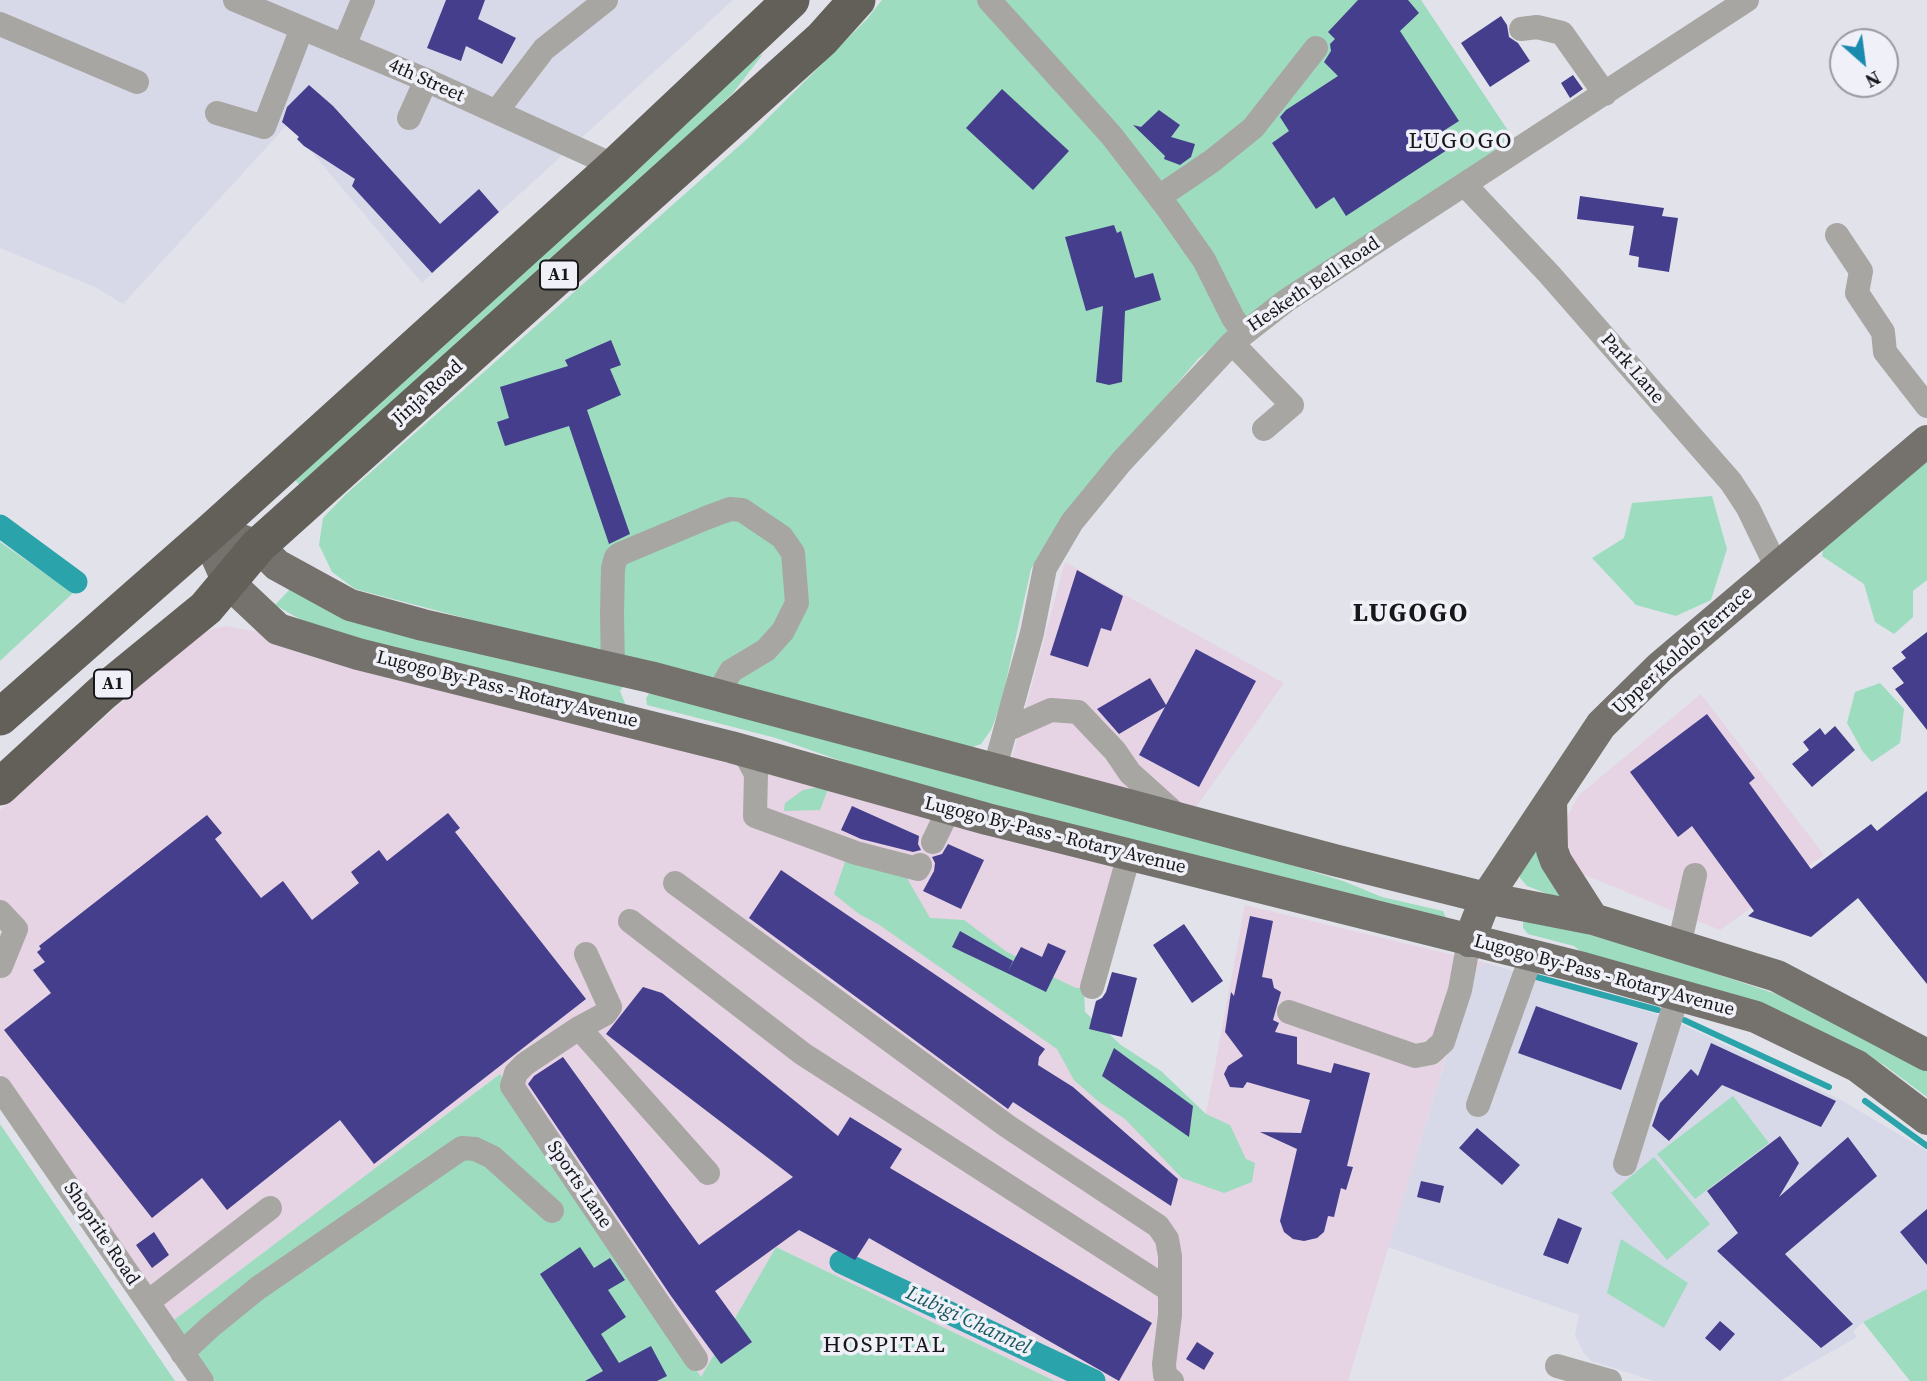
<!DOCTYPE html>
<style>
body{margin:0}
#map{position:relative;width:1927px;height:1381px;overflow:hidden;background:#e2e3ea;font-family:"Source Serif 4",serif}
canvas{display:block}
.north{position:absolute;left:1829px;top:28px;width:70px;height:70px;box-sizing:border-box;background:#f0f0f8;border:2px solid #99999f;border-radius:50%;rotate:152deg;font-size:19px;font-weight:700;line-height:28px;text-align:center;color:#17171a}
.north::after{content:'';display:block;margin:auto;width:24px;height:32px;background:#1a8aaf;clip-path:polygon(50% 0,100% 100%,50% 72%,0 100%)}
</style>
<div id="map">
<canvas width="1927" height="1381"></canvas>
<div class="north">N</div>
</div>
<script>
const ctx = document.querySelector('canvas').getContext('2d');
ctx.lineJoin = 'round';
function paint(path, color) { ctx.fillStyle = color; ctx.fill(path, 'evenodd'); }
const poly = rows => new Path2D(rows.map(r => 'M' + r).join(''));
function stroke(path, color, width, dash) { ctx.strokeStyle = color; ctx.lineWidth = width; ctx.lineCap = dash ? 'butt' : 'round'; ctx.setLineDash(dash || []); ctx.stroke(path); }
function label(font, color, halo, rows, align = 'center') {
  ctx.font = font + ' "Source Serif 4",serif'; ctx.lineWidth = 7; ctx.setLineDash([]); ctx.textBaseline = 'middle'; ctx.strokeStyle = halo; ctx.fillStyle = color; for (const [text, x, y, turn = 0] of rows) {
    ctx.save(); ctx.translate(x, y); ctx.rotate((+turn || 0) * Math.PI / 180); ctx.textAlign = isNaN(turn) ? turn : align; if (halo) ctx.strokeText(text, 0, 0); ctx.fillText(text, 0, 0); ctx.restore();
  }
}
paint(poly([
 [1065,562,1284,683,1196,807,1012,758],
 [226,626,259,632,1119,865,1084,988,1077,1026,1199,1151,1245,905,1487,963,1472,970,1348,1381,1055,1381,776,1247,701,1377,500,1074,174,1320,0,1073,0,810,193,639,212,629],
 [1701,694,1824,855,1720,930,1572,870,1563,824,1579,795]
]), '#e6d3e3');
paint(poly([
 [0,0,733,0,422,283,288,124,123,304,97,288,0,248],
 [1487,963,1659,1015,1679,1023,1843,1101,1927,1151,1927,1289,1863,1322,1853,1332,1857,1337,1780,1381,1654,1381,1591,1361,1583,1352,1575,1335,1579,1315,1388,1247,1473,970]
]), '#d8d9e8');
paint(poly([
 [882,0,1421,0,1513,138,1265,305,1198,359,1062,519,1031,569,1001,704,991,730,981,744,965,750,355,589,332,572,319,545,323,518,345,495,748,138,867,19],
 [763,54,733,93,640,182,303,489,290,474,737,68],
 [1927,455,1927,580,1913,591,1913,617,1894,634,1875,622,1864,584,1822,556,1829,509],
 [1712,496,1727,549,1711,600,1676,616,1636,605,1592,558,1624,538,1632,503],
 [0,542,73,593,0,661],
 [291,588,625,684,620,691,626,706,418,659,305,622,275,605],
 [1880,683,1904,709,1900,743,1872,762,1863,752,1847,723,1855,692],
 [651,691,1215,841,1343,881,1382,897,1443,911,1447,920,930,792,776,738,647,705,646,698],
 [819,787,828,789,820,810,784,811,785,803,803,790],
 [1542,830,1566,901,1527,886,1520,878,1520,869],
 [869,856,901,868,930,918,964,920,1007,952,1046,971,1053,977,1076,988,1084,988,1085,1012,1121,1045,1161,1071,1206,1114,1230,1125,1246,1159,1255,1163,1252,1182,1224,1193,1182,1178,1125,1119,1099,1102,1074,1080,1057,1049,878,924,859,914,834,894,845,862],
 [1530,918,1654,953,1794,1000,1909,1056,1927,1071,1927,1097,1884,1065,1805,1024,1585,955,1574,946,1528,934,1523,928,1523,922],
 [500,1074,701,1377,776,1247,1055,1381,215,1381,174,1320],
 [1733,1096,1769,1143,1695,1199,1657,1154],
 [0,1124,175,1381,0,1381],
 [1654,1157,1710,1224,1667,1260,1611,1193],
 [1621,1239,1688,1283,1664,1328,1607,1293],
 [1927,1289,1927,1381,1910,1381,1863,1322]
]), '#9ddcbf');
stroke(poly([
 [1533,976,1658,1010],
 [1684,1020,1829,1087],
 [1865,1101,1927,1146]
]), '#2ba3ab', 6);
stroke(poly([
 [0,526,76,582],
 [841,1262,1094,1381]
]), '#2ba3ab', 23);
paint(poly([
 [446,0,485,0,478,19,516,38,502,64,466,46,461,61,427,48],
 [1358,0,1408,0,1419,13,1400,31,1459,121,1437,135,1447,150,1346,216,1334,197,1316,209,1272,143,1289,131,1280,117,1286,110,1338,76,1324,62,1331,51,1330,44,1335,39,1328,32],
 [1501,16,1507,25,1509,37,1518,43,1530,61,1490,87,1461,43],
 [1573,75,1583,89,1570,98,1561,83],
 [309,85,333,106,440,224,479,189,499,212,432,273,352,186,355,179,304,146,297,139,299,137,282,122,287,107],
 [1002,89,1069,151,1033,190,966,128],
 [1159,110,1180,125,1171,137,1195,144,1191,157,1180,165,1164,159,1165,156,1133,125,1141,127],
 [1580,196,1664,208,1662,216,1678,218,1669,272,1638,267,1639,257,1629,255,1634,226,1577,219],
 [1114,225,1117,233,1121,231,1135,278,1153,273,1161,300,1125,311,1122,382,1109,385,1096,382,1103,306,1086,311,1065,237],
 [611,340,621,365,610,369,621,395,587,410,630,534,609,544,569,426,505,446,497,422,509,418,500,387,568,366,565,360],
 [1077,570,1123,596,1111,631,1101,628,1088,667,1050,655],
 [1927,632,1927,730,1895,689,1904,683,1892,668,1906,658,1901,652],
 [1196,649,1256,681,1199,787,1139,755,1165,707,1119,734,1097,709,1150,678,1166,705],
 [1707,714,1755,778,1749,783,1811,869,1871,824,1877,831,1927,791,1927,984,1858,898,1811,937,1748,916,1754,911,1692,826,1678,837,1630,772],
 [1835,726,1855,750,1812,787,1792,764,1809,750,1803,742,1820,728,1825,735],
 [852,806,919,836,918,844,921,850,913,852,861,839,841,830],
 [448,813,460,828,455,832,586,999,374,1164,340,1120,227,1210,202,1178,152,1218,4,1030,51,993,33,970,45,962,37,952,41,949,39,946,207,815,222,833,215,839,261,898,283,881,312,920,359,883,351,872,379,850,387,861],
 [948,844,984,860,961,909,923,891,934,871,935,863,932,857,942,854],
 [781,870,1045,1049,1039,1057,1038,1065,1073,1087,1178,1179,1171,1206,1013,1102,1008,1109,749,918],
 [1250,916,1273,921,1262,977,1272,979,1274,988,1281,992,1273,1020,1279,1023,1275,1032,1297,1037,1297,1064,1331,1073,1334,1063,1370,1073,1347,1166,1353,1167,1346,1190,1341,1188,1334,1217,1328,1216,1324,1232,1317,1238,1304,1241,1293,1239,1284,1232,1280,1221,1297,1149,1260,1132,1301,1133,1310,1100,1247,1082,1243,1088,1230,1087,1224,1074,1228,1066,1243,1056,1225,1032,1231,992,1234,996],
 [1184,924,1223,981,1192,1003,1153,945],
 [960,931,1013,961,1007,973,952,947],
 [1048,943,1066,951,1046,992,1007,973,1021,947,1042,957],
 [1112,972,1137,978,1122,1037,1089,1029,1096,1001,1102,998,1106,992],
 [643,987,662,993,838,1136,850,1117,902,1149,890,1168,1152,1323,1119,1381,869,1238,855,1260,799,1230,715,1291,752,1342,721,1364,671,1296,528,1084,534,1076,563,1057,699,1245,793,1177,606,1034],
 [1536,1006,1638,1043,1621,1090,1518,1053],
 [1711,1043,1836,1101,1821,1127,1722,1085,1669,1141,1652,1126,1660,1103,1691,1069,1698,1076],
 [1114,1048,1193,1106,1189,1137,1102,1076],
 [1477,1128,1520,1165,1502,1185,1459,1148],
 [1780,1136,1799,1163,1779,1197,1848,1137,1877,1176,1785,1254,1853,1324,1821,1348,1717,1251,1738,1233,1707,1191],
 [1421,1181,1444,1186,1440,1203,1417,1197],
 [1927,1209,1927,1265,1900,1232],
 [1558,1218,1582,1228,1568,1264,1543,1255],
 [154,1232,169,1255,152,1268,136,1245],
 [580,1247,594,1268,610,1258,625,1280,608,1290,626,1317,601,1334,619,1363,651,1346,667,1376,657,1381,585,1381,603,1371,540,1274],
 [1720,1321,1735,1334,1720,1351,1705,1338],
 [1197,1342,1214,1353,1204,1370,1186,1359]
]), '#443e8c');
stroke(poly([
 [235,0,426,80,615,166],
 [989,0,1111,135,1169,210,1204,260,1233,318,1244,333],
 [0,24,137,82],
 [1521,29,1537,27,1562,33,1605,94],
 [344,46,363,0],
 [496,112,544,49,606,0],
 [217,113,264,127,302,28],
 [409,118,426,80],
 [1465,185,1550,275,1731,482,1748,508,1777,568],
 [1159,197,1212,161,1253,128,1316,48],
 [1837,235,1861,271,1857,293,1883,332,1885,352,1927,406],
 [1232,343,1292,405,1264,429],
 [613,670,612,613,613,568,616,557,620,554,706,518,730,509,742,510,782,537,793,553,797,603,783,631,766,650,731,671,716,697],
 [1006,730,1051,710,1078,712,1115,751,1130,773,1180,818],
 [743,750,756,774,755,816,856,853,918,869,920,865],
 [994,771,1032,633,1045,568,1072,522,1122,461,1232,343,1287,300,1747,0],
 [933,842,949,809],
 [675,883,1007,1126,1158,1226,1167,1239,1170,1256,1170,1315,1164,1364,1165,1375,1172,1381],
 [0,912,16,929,1,966],
 [630,921,803,1054,1168,1289],
 [1679,946,1695,875],
 [586,954,610,1007,605,1014,579,1028,708,1173],
 [1092,987,1129,855],
 [1289,1012,1415,1056,1431,1053,1443,1042,1460,990,1469,941],
 [579,1028,525,1064,516,1073,512,1086,696,1359],
 [0,1088,202,1381],
 [1478,1105,1531,957],
 [1625,1164,1678,994],
 [148,1302,270,1208],
 [182,1353,210,1327,258,1288,462,1148,475,1149,492,1157,552,1211],
 [1557,1366,1610,1381]
]), '#a7a6a3', 24);
stroke(poly([
 [213,530,258,546,277,565,350,605,423,625,650,677,1334,860,1486,898,1593,919,1777,976,1927,1055],
 [207,535,228,582,278,629,358,654,731,747,987,819,1579,967,1756,1017,1857,1066,1927,1119],
 [1551,801,1552,850,1556,861,1593,919],
 [1469,941,1486,898,1601,725,1660,667,1927,441]
]), '#75726d', 32);
stroke(poly([
 [0,717,213,530,615,166,791,0],
 [0,787,102,693,206,608,258,546,822,39,857,0]
]), '#63605a', 37);
for (const [x, y, w] of [
 [559,275,38],
 [113,684,38]
]) { const box = new Path2D(); box.roundRect(x - w / 2, y - 14.5, w, 29, 5); ctx.fillStyle = '#f0f0f8'; ctx.fill(box); stroke(box, '#17171a', 2); }
label('bold 18px', '#17171a', null, [
 ["A1",559,275],
 ["A1",113,684]
]);
label('19px', '#17171a', '#f0f0f8', [
 ["4th Street",426,81,24],
 ["Hesketh Bell Road",1314,285,-34],
 ["Park Lane",1632,369,49],
 ["Jinja Road",428,393,-42],
 ["Upper Kololo Terrace",1683,651,-42],
 ["Lugogo By-Pass - Rotary Avenue",507,690,14],
 ["Lugogo By-Pass - Rotary Avenue",1055,836,14],
 ["Lugogo By-Pass - Rotary Avenue",1604,976,15],
 ["Sports Lane",579,1185,56],
 ["Shoprite Road",101,1234,56]
]);
label('italic 21px', '#18585d', '#f0f0f8', [
 ["Lubigi Channel",968,1321,25]
]);
ctx.letterSpacing = '2px';
label('23px', '#17171a', '#f0f0f8', [
 ["LUGOGO",1461,142],
 ["HOSPITAL",885,1346]
]);
ctx.letterSpacing = '0px';
ctx.letterSpacing = '2px';
label('bold 26px', '#17171a', '#f0f0f8', [
 ["LUGOGO",1411,614]
]);
ctx.letterSpacing = '0px';
</script>
